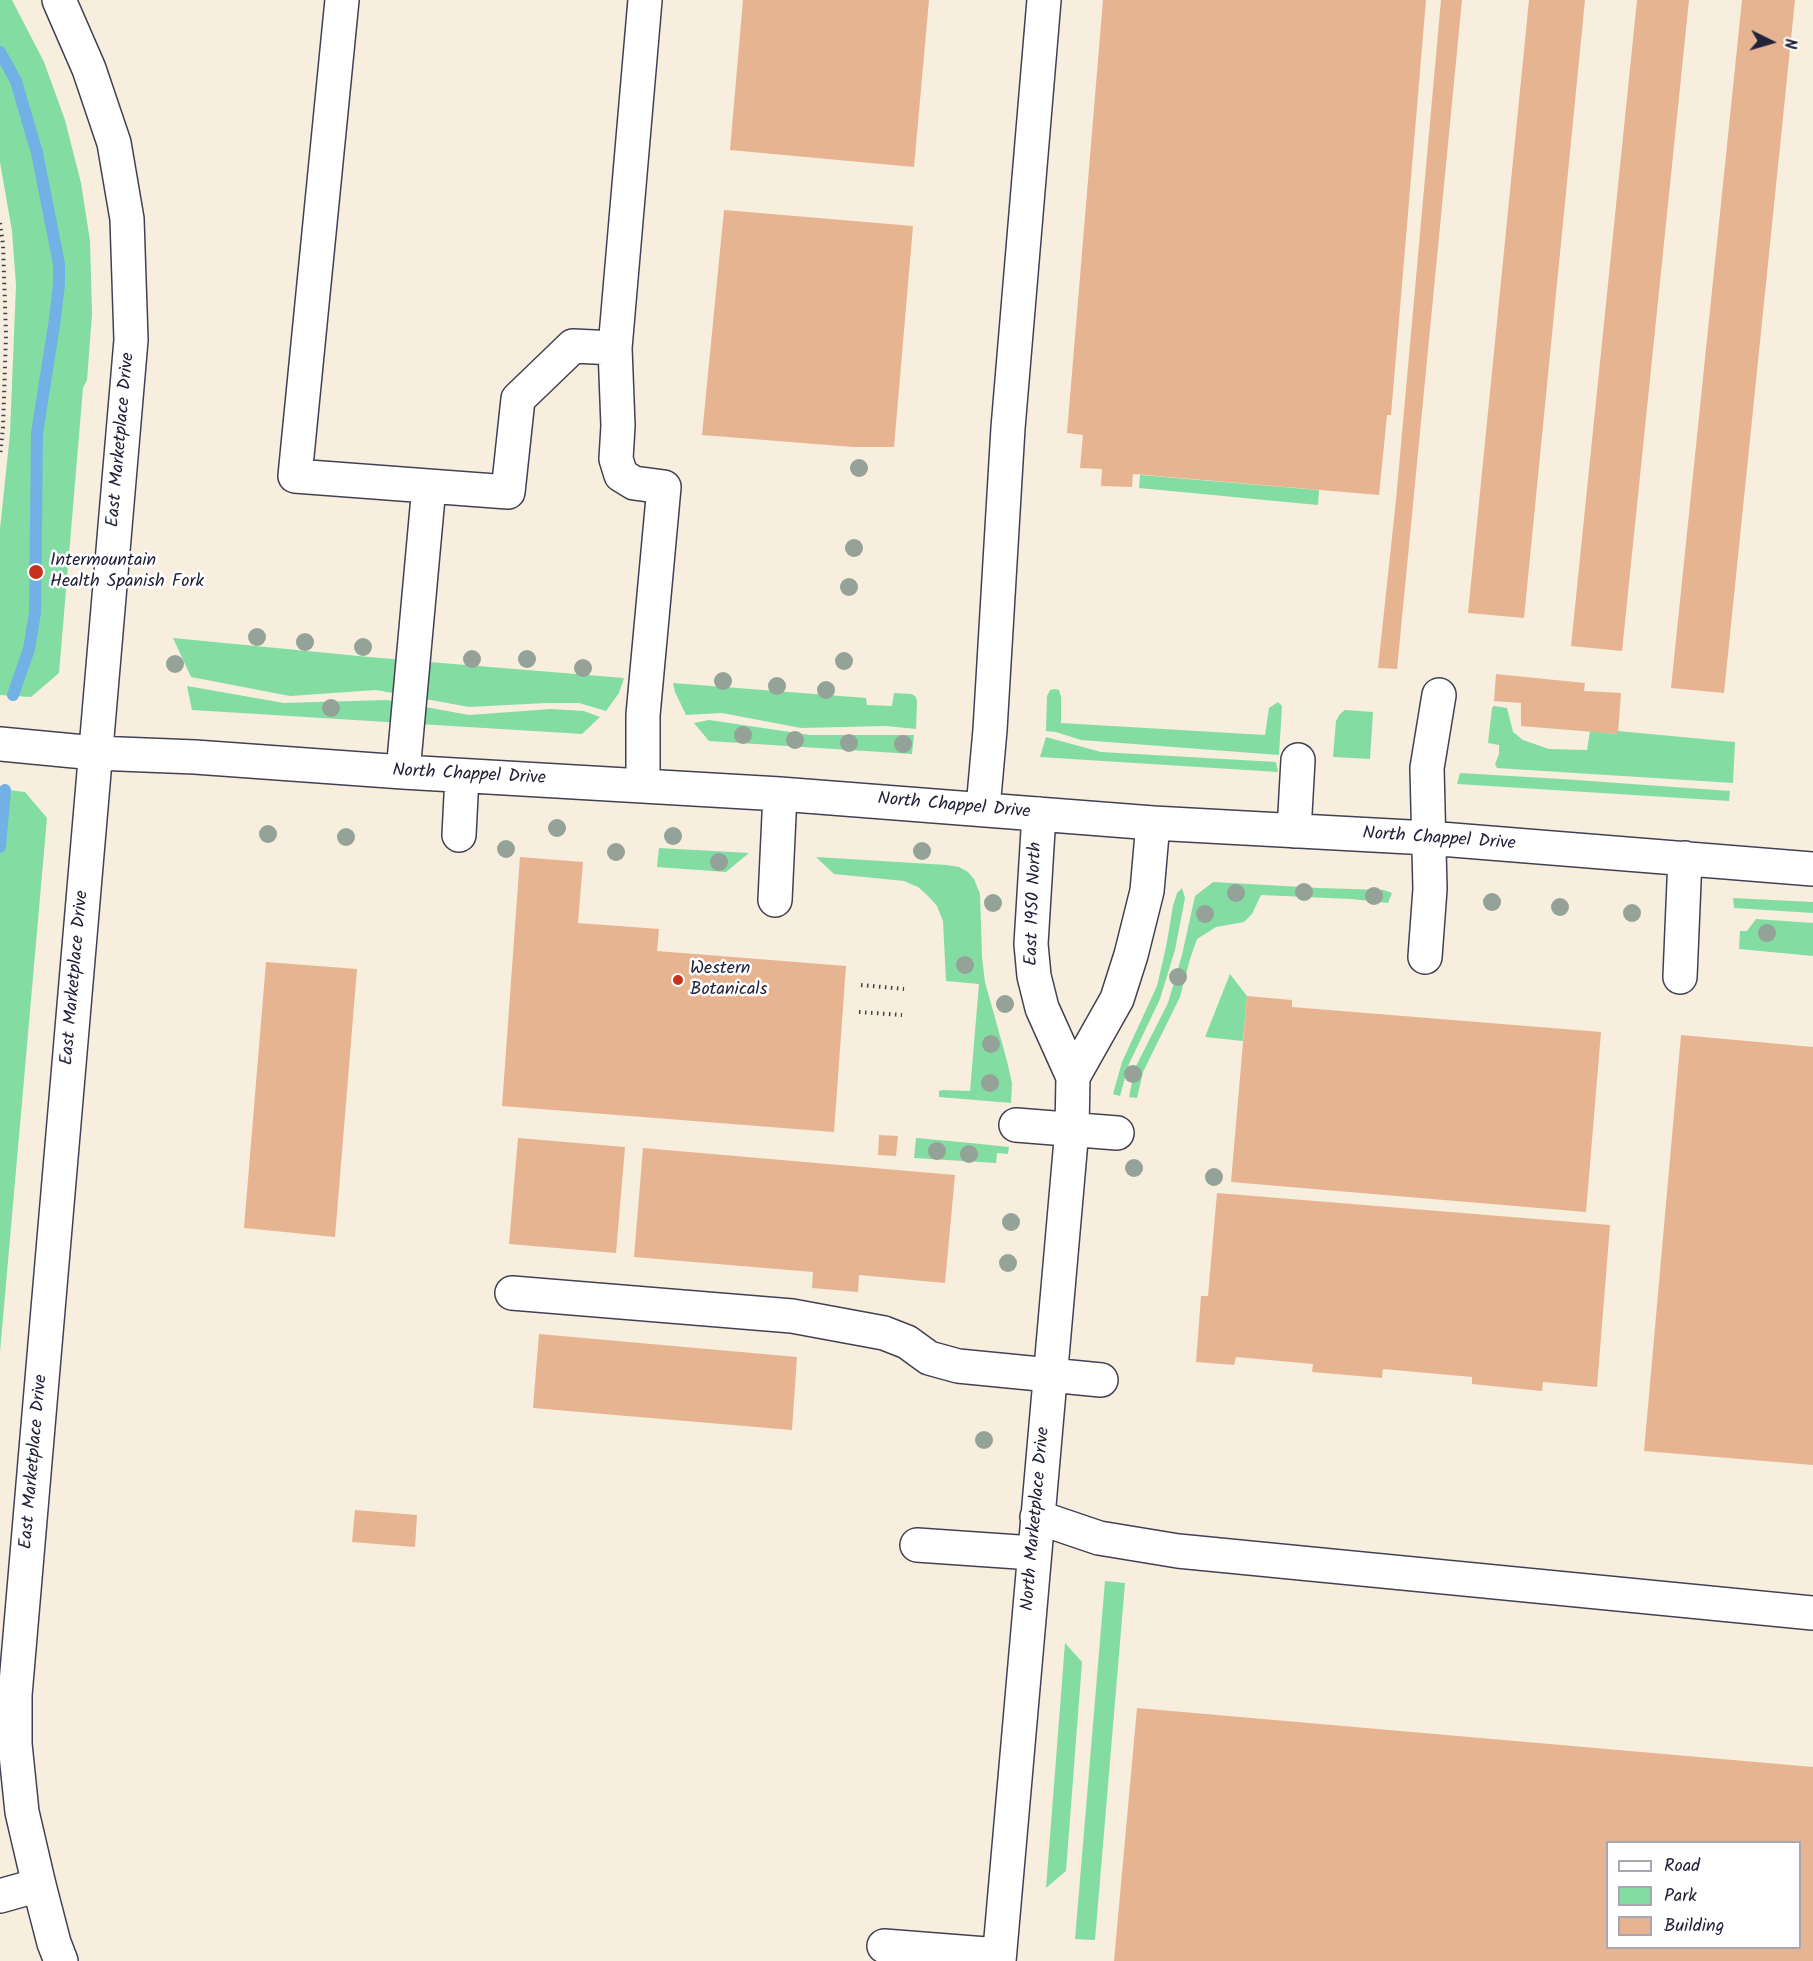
<!DOCTYPE html>
<style>
body{margin:0}
#map{position:relative;width:1813px;height:1961px;overflow:hidden;background:#f7eede;font-family:Kalam,sans-serif}
canvas{display:block}
.legend{position:absolute;left:1606px;top:1841px;width:195px;height:108px;box-sizing:border-box;background:#fff;border:2px solid #a7a7b1;margin:0;padding:8px 10px;list-style:none;font-size:18px;color:#22223b}
.legend li{display:flex;align-items:center;gap:12px;height:30px}
.legend b{width:30px;border:2px solid #a7a7b1}
.north{position:absolute;left:1741px;top:12px;width:60px;height:60px;-webkit-text-stroke:4px #fff;paint-order:stroke;rotate:95deg;font-size:16px;font-weight:700;line-height:24px;text-align:center;color:#22223b}
.north::after{content:'';display:block;margin:auto;width:21px;height:27px;background:#22223b;clip-path:polygon(50% 0,100% 100%,50% 72%,0 100%)}
</style>
<div id="map">
<canvas width="1813" height="1961"></canvas>
<ul class="legend">
<li><b style="height:8px;background:#fff"></b>Road</li>
<li><b style="height:16px;background:#83dca2"></b>Park</li>
<li><b style="height:16px;background:#e7b491"></b>Building</li>
</ul>
<div class="north">N</div>
</div>
<script>
const ctx = document.querySelector('canvas').getContext('2d');
ctx.lineJoin = 'round';
function paint(path, color) { ctx.fillStyle = color; ctx.fill(path, 'evenodd'); }
const poly = rows => new Path2D(rows.map(r => 'M' + r).join(''));
function stroke(path, color, width, dash) { ctx.strokeStyle = color; ctx.lineWidth = width; ctx.lineCap = dash ? 'butt' : 'round'; ctx.setLineDash(dash || []); ctx.stroke(path); }
function label(font, color, halo, rows, align = 'center') {
  ctx.font = font + ' Kalam,sans-serif'; ctx.lineWidth = 5; ctx.setLineDash([]); ctx.textBaseline = 'middle'; ctx.strokeStyle = halo; ctx.fillStyle = color; for (const [text, x, y, turn = 0] of rows) {
    ctx.save(); ctx.translate(x, y); ctx.rotate((+turn || 0) * Math.PI / 180); ctx.textAlign = isNaN(turn) ? turn : align; if (halo) ctx.strokeText(text, 0, 0); ctx.fillText(text, 0, 0); ctx.restore();
  }
}
paint(poly([
 [0,0,12,0,44,62,65,120,81,183,90,241,92,314,87,380,83,388,59,673,31,697,0,695,0,529,10,434,16,285,12,231,0,162],
 [1140,475,1319,490,1318,505,1139,488],
 [173,638,369,657,624,678,619,693,606,711,579,703,546,703,469,707,376,690,290,696,191,677],
 [673,683,866,698,867,705,892,706,894,693,912,694,916,697,917,702,916,729,886,726,801,728,722,713,686,715,675,692],
 [187,686,284,703,387,700,469,715,551,709,584,711,600,717,582,734,192,710],
 [1055,689,1059,690,1061,697,1061,723,1265,735,1269,708,1278,702,1282,706,1279,755,1081,740,1056,732,1046,731,1047,696,1050,690],
 [1494,706,1507,708,1513,732,1523,740,1549,749,1587,750,1590,731,1617,734,1618,731,1735,742,1733,783,1497,768,1495,764,1499,754,1499,745,1488,743,1492,708],
 [1345,710,1373,712,1370,759,1333,757,1336,721,1340,714],
 [709,720,810,735,914,735,912,754,709,741,694,723],
 [1046,737,1101,752,1276,762,1278,772,1040,757],
 [1460,773,1562,779,1730,791,1729,801,1457,784],
 [0,789,25,792,47,818,0,1352],
 [659,848,749,853,726,872,657,867],
 [816,857,947,865,959,867,968,872,974,879,980,894,982,957,985,982,1007,1061,1012,1083,1011,1103,939,1097,939,1091,943,1090,970,1091,979,984,946,981,943,921,937,906,928,896,918,887,904,881,834,874],
 [1213,882,1319,888,1384,890,1392,893,1388,903,1351,899,1261,895,1252,914,1244,922,1216,927,1197,939,1190,959,1180,997,1143,1072,1137,1098,1129,1097,1135,1068,1168,1003,1182,955,1195,896],
 [1182,888,1185,898,1175,950,1160,999,1129,1064,1120,1096,1113,1094,1122,1062,1157,986,1166,947,1173,906,1177,893],
 [1733,898,1813,902,1813,913,1734,908],
 [1756,919,1813,923,1813,956,1739,949,1740,931,1747,931],
 [1230,974,1247,996,1243,1041,1205,1037],
 [916,1138,971,1143,1009,1147,1008,1154,997,1153,996,1163,914,1158],
 [1105,1581,1125,1583,1095,1940,1075,1939],
 [1065,1643,1082,1662,1066,1871,1046,1888]
]), '#83dca2');
stroke(poly([
 [0,52,16,81,37,153,59,264,59,284,55,319,37,433,35,613,29,649,13,695],
 [0,847,5,790]
]), '#72b1e5', 12);
paint(poly([
 [743,0,929,0,914,167,730,150],
 [1103,0,1426,0,1391,415,1387,415,1379,495,1133,474,1132,487,1101,486,1102,469,1080,468,1083,435,1067,433],
 [1441,0,1462,0,1397,669,1378,668,1396,500],
 [1529,0,1585,0,1524,618,1468,613],
 [1637,0,1689,0,1622,651,1571,646],
 [1742,0,1795,0,1724,693,1671,688],
 [724,210,913,226,894,447,853,447,702,435],
 [1496,674,1585,683,1584,691,1621,693,1618,734,1521,726,1521,703,1494,701],
 [520,857,583,862,578,923,659,929,657,951,846,966,834,1132,502,1106],
 [266,962,357,969,335,1237,244,1228],
 [1247,996,1292,1000,1292,1007,1601,1032,1586,1212,1231,1182],
 [1681,1035,1813,1047,1813,1465,1644,1451],
 [879,1135,898,1136,896,1156,878,1155],
 [518,1138,625,1147,616,1253,509,1244],
 [643,1148,955,1175,945,1283,859,1275,858,1292,812,1288,813,1272,634,1257],
 [1217,1193,1610,1225,1597,1387,1543,1382,1542,1391,1472,1384,1472,1377,1383,1369,1382,1378,1312,1372,1313,1364,1236,1357,1234,1365,1196,1362,1201,1296,1208,1296],
 [539,1334,797,1357,792,1430,533,1408],
 [355,1510,417,1515,415,1547,352,1542],
 [1137,1708,1813,1767,1813,1961,1114,1961],
 [1608,1842,1800,1842,1800,1948,1608,1948]
]), '#e7b491');
const minor = poly([
 [59,0,89,69,114,143,127,219,131,340,15,1695,15,1744,22,1812,39,1885,54,1943,61,1961],
 [342,0,295,476,508,492,518,399,573,346,615,348],
 [0,744,95,753,195,757,403,772,780,794,1153,823,1428,838,1813,869],
 [403,772,429,486],
 [643,786,643,715,664,487,634,483,621,475,616,459,618,426,615,348,645,0],
 [983,808,990,730,1008,428,1044,0],
 [1294,831,1298,760],
 [459,835,462,776],
 [775,900,780,794],
 [1425,957,1430,889,1427,768,1439,695],
 [1680,977,1685,858],
 [1073,1077,1117,999,1131,955,1147,891,1153,823],
 [1016,1125,1117,1133],
 [512,1293,792,1316,884,1333,907,1342,929,1358,958,1366,1101,1380],
 [1037,1517,1099,1538,1178,1551,1813,1613],
 [917,1545,1033,1553],
 [0,1896,39,1885],
 [884,1946,999,1955],
 [999,1961,1072,1129,1073,1077,1042,1008,1034,976,1031,944,1039,814]
]);
stroke(minor, '#424153', 36);
stroke(poly([
 [0,223,3,244,6,335,3,428,0,456],
 [861,985,904,989],
 [859,1012,902,1015]
]), '#424153', 4, [1.5, 4.5]);
stroke(minor, '#fff', 33);
ctx.fillStyle = '#95a298';
for (const [x, y] of [
 [859,468],
 [854,548],
 [849,587],
 [257,637],
 [305,642],
 [363,647],
 [472,659],
 [527,659],
 [844,661],
 [175,664],
 [583,668],
 [723,681],
 [777,686],
 [826,690],
 [331,708],
 [743,735],
 [795,740],
 [849,743],
 [903,744],
 [557,828],
 [268,834],
 [673,836],
 [346,837],
 [506,849],
 [922,851],
 [616,852],
 [719,862],
 [1304,892],
 [1236,893],
 [1374,896],
 [1492,902],
 [993,903],
 [1560,907],
 [1632,913],
 [1205,914],
 [1767,933],
 [965,965],
 [1178,977],
 [1005,1004],
 [991,1044],
 [1133,1074],
 [990,1083],
 [937,1151],
 [969,1154],
 [1134,1168],
 [1214,1177],
 [1011,1222],
 [1008,1263],
 [984,1440]
]) { ctx.beginPath(); ctx.arc(x, y, 9, 0, 2 * Math.PI); ctx.fill(); }
for (const [x, y, r, color] of [
 [36,572,8,"#c8321e"],
 [678,980,6,"#c8321e"]
]) { const dot = new Path2D(); dot.arc(x, y, r, 0, 2 * Math.PI); ctx.fillStyle = color; ctx.fill(dot); stroke(dot, '#fff', 2); }
label('18px', '#22223b', '#fff', [
 ["East Marketplace Drive",122,440,-85],
 ["North Chappel Drive",469,776,3],
 ["North Chappel Drive",954,807,5],
 ["North Chappel Drive",1439,840,4],
 ["East 1950 North",1035,904,-88],
 ["East Marketplace Drive",76,978,-85],
 ["East Marketplace Drive",35,1462,-85],
 ["North Marketplace Drive",1037,1519,-85]
]);
label('18px', '#22223b', '#fff', [
 ["Intermountain",50,562],
 ["Health Spanish Fork",50,583],
 ["Western",690,970],
 ["Botanicals",690,991]
], 'left');
</script>
